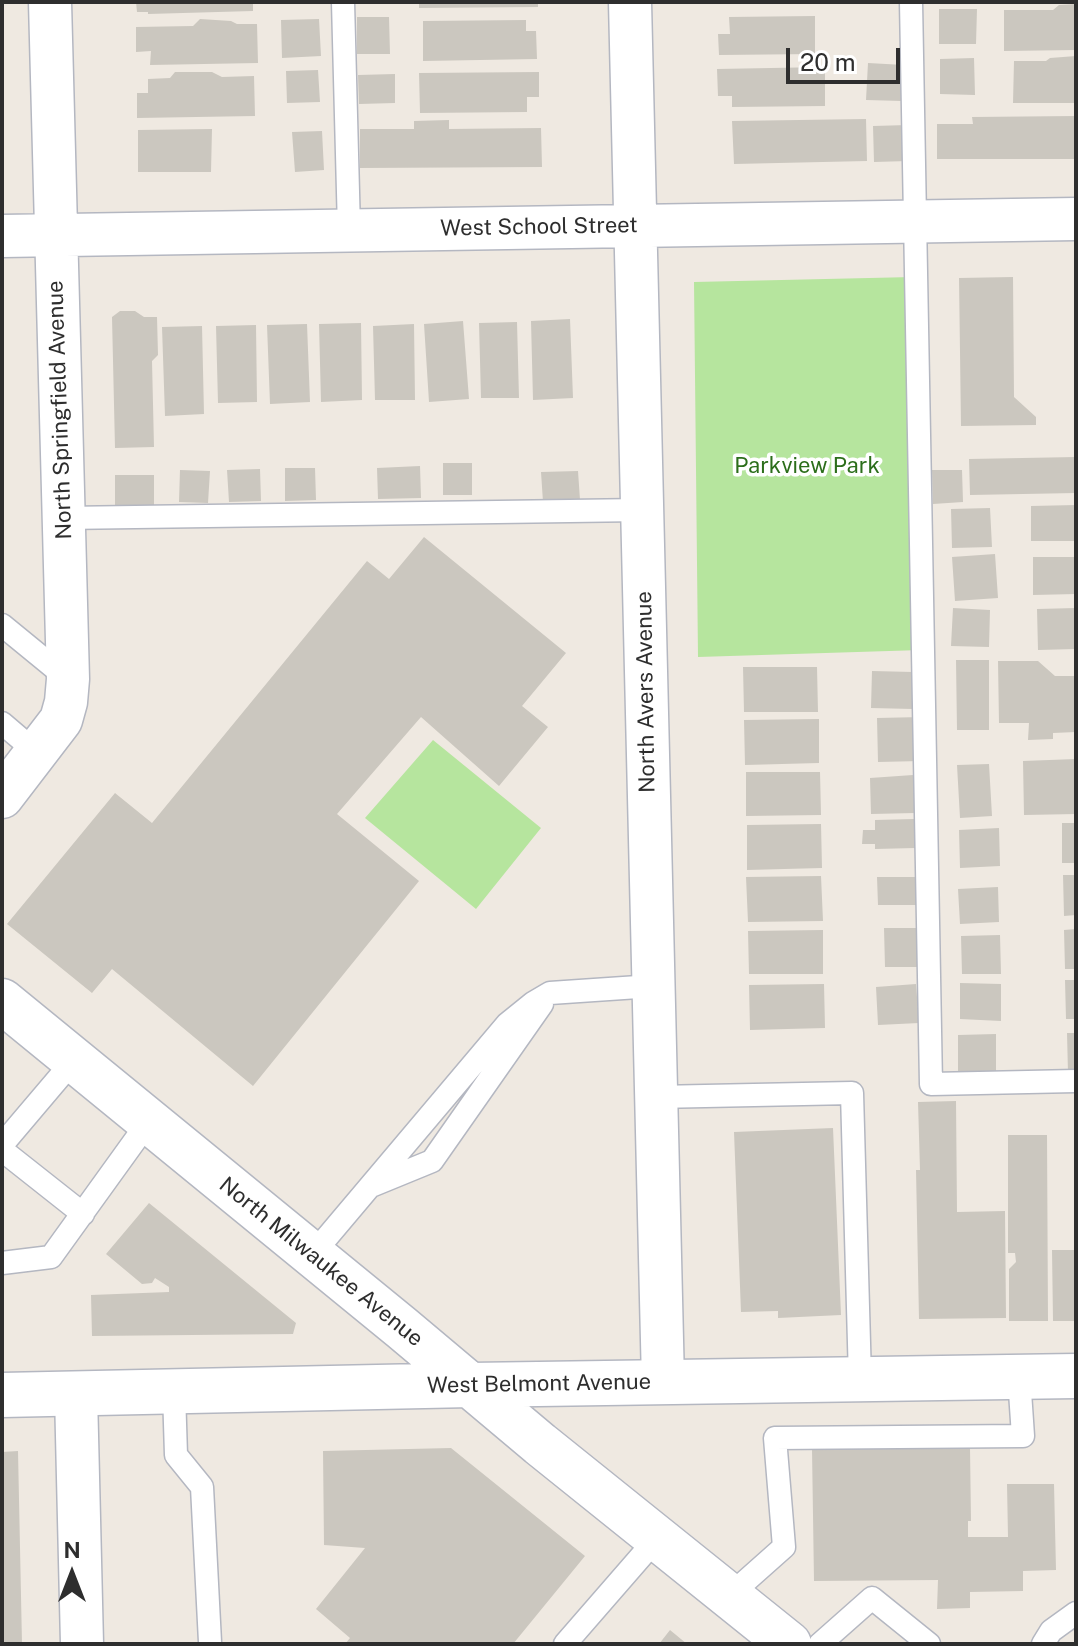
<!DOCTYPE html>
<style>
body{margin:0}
#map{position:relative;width:1078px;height:1646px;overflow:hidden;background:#efe9e1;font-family:"Public Sans",sans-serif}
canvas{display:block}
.frame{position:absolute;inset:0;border:4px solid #2e2e2e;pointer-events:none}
.north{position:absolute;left:32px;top:1534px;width:80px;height:80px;-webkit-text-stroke:6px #fff;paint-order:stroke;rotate:0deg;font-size:22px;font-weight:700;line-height:32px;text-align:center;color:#2e2e2e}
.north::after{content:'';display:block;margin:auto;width:28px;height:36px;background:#2e2e2e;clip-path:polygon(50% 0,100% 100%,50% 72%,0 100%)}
.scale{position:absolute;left:786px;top:48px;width:114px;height:36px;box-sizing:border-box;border:4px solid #2e2e2e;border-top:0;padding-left:10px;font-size:24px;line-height:28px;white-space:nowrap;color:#2e2e2e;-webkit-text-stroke:6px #fff;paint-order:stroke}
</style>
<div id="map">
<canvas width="1078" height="1646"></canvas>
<div class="frame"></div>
<div class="north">N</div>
<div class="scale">20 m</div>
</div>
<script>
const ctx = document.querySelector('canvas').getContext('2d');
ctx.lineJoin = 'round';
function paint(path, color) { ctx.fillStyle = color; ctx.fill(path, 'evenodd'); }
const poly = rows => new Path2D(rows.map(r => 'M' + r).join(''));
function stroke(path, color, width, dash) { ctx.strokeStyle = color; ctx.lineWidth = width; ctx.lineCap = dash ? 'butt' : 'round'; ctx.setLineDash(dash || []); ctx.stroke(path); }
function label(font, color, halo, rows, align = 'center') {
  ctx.font = font + ' "Public Sans",sans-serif'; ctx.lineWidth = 7; ctx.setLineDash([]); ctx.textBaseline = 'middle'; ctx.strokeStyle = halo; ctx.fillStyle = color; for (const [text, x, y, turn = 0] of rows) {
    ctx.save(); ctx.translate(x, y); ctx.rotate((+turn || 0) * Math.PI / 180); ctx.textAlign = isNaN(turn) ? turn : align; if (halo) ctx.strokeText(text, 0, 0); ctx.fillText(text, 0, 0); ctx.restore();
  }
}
paint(poly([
 [913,277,921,650,698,657,694,282],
 [433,740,541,828,476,909,365,818]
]), '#b6e59e');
paint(poly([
 [136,2,253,2,253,11,148,14,148,12,137,12],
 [419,2,538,2,538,7,419,8],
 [1076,4,1076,50,1004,51,1004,10,1053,10,1059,5],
 [939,9,977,9,976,44,939,44],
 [815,16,815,54,719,55,718,34,730,34,729,17],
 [357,17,389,17,390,54,357,54],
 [200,19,231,21,237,24,257,24,258,63,150,65,151,51,136,52,136,27,193,26],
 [319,19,321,56,282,58,281,20],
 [526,20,526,31,536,31,537,59,423,61,423,21],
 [1076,56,1076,103,1013,103,1014,61,1046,61,1050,58],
 [974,58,975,95,940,94,940,59],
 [868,63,904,65,902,101,866,100],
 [825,67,825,106,732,107,732,96,718,96,717,69],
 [318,70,320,102,287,103,286,71],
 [175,72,212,72,222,77,254,76,255,116,137,118,137,93,148,93,148,79,170,78],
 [539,72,539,97,527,97,527,112,420,113,419,73],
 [395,74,395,103,359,104,358,75],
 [1076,116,1076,159,937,159,937,124,973,124,972,117],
 [866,119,867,161,734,164,732,121],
 [449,120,449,129,541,128,542,167,360,168,360,129,414,129,414,121],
 [908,125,908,161,874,162,873,126],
 [212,129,211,172,138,172,138,130],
 [322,131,324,170,295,172,292,132],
 [1013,277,1014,397,1036,417,1036,425,961,426,959,278],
 [120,311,135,311,144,317,157,317,158,355,152,361,154,447,115,448,112,317],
 [570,319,573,398,533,400,531,321],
 [463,321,469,399,429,402,424,324],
 [517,322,519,398,481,398,479,323],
 [361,323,362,400,321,402,319,324],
 [307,324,310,402,270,404,267,325],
 [414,324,415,400,375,400,373,326],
 [256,325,257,402,218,403,216,326],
 [202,326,204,414,165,416,162,327],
 [1076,457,1076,493,970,495,969,459],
 [443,463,472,463,472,495,443,495],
 [420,466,421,498,378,499,377,468],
 [285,468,315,468,316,500,285,501],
 [260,469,261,501,229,502,227,470],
 [180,470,210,471,208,503,179,502],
 [932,470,962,470,963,502,933,504],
 [578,471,580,500,543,502,541,472],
 [115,475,154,475,154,508,115,508],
 [1076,505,1076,541,1031,541,1031,506],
 [990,508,992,547,952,548,951,509],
 [424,537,566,653,522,706,548,727,499,786,421,717,337,814,419,881,253,1086,112,969,92,993,7,924,115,793,152,823,367,561,389,579],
 [995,554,998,598,955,601,952,557],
 [1033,557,1076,557,1076,594,1033,595],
 [953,608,990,610,989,647,951,646],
 [1076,608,1076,649,1038,650,1037,609],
 [956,660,989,660,989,730,957,730],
 [998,661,1038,661,1055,676,1076,676,1076,732,1053,733,1053,739,1028,740,1029,723,999,723],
 [743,667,817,667,818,712,744,712],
 [872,671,913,672,913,709,871,708],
 [922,717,921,761,878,762,877,718],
 [819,719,819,763,745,765,744,720],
 [1076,759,1076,814,1024,815,1023,761],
 [989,764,992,816,960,818,957,765],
 [746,772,820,772,821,815,746,816],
 [913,775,915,813,871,814,870,778],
 [914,819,915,848,875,849,875,844,862,844,863,830,875,830,875,820],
 [1062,823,1076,823,1076,863,1062,863],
 [821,824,822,868,747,870,747,825],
 [999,828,1000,866,960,868,959,830],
 [1063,875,1076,875,1076,915,1064,916],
 [821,876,823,921,748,922,746,877],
 [877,877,916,877,916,905,878,905],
 [998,887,999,922,960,924,958,889],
 [884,928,923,928,922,967,885,967],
 [1076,929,1076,969,1065,969,1064,930],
 [823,930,823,974,749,974,748,931],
 [1000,935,1001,974,962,974,961,936],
 [1065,980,1076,980,1076,1019,1066,1019],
 [960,983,1001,984,1001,1021,960,1019],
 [824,984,825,1028,750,1030,749,985],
 [916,984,919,1023,878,1025,876,987],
 [1067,1033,1076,1033,1076,1073,1068,1073],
 [996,1034,996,1072,958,1073,958,1035],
 [956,1101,957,1212,1005,1211,1006,1318,919,1319,916,1170,920,1170,918,1102],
 [833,1128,841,1315,778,1318,778,1311,741,1312,734,1132],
 [1008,1135,1047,1135,1048,1321,1009,1321,1009,1269,1016,1262,1015,1253,1008,1253],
 [149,1203,296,1323,293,1334,92,1336,91,1295,169,1292,169,1287,155,1278,152,1283,142,1284,106,1254],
 [1052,1250,1076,1250,1076,1321,1053,1321],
 [451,1448,585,1556,513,1644,345,1644,350,1638,316,1609,365,1548,324,1545,323,1451],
 [970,1448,971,1521,968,1521,968,1537,1008,1537,1007,1484,1054,1484,1056,1570,1023,1571,1023,1591,970,1592,970,1608,937,1609,938,1580,814,1581,812,1449],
 [18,1451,22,1644,2,1644,2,1452],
 [670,1630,687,1644,659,1644]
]), '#cbc7bf');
const lane = poly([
 [343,2,349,230],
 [911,2,931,1084,1076,1081],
 [63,518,642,510],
 [2,625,68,679],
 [2,723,36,752],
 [656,1097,852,1093,860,1379],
 [2,1145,74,1060],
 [2,1150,83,1214],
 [371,1186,432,1161,542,1004],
 [312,1255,507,1024,533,1003,550,993,653,986],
 [2,1263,51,1257,149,1121],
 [174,1392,176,1455,202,1487,210,1642],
 [730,1595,784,1547,775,1438,1023,1436,1019,1377],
 [565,1644,658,1537],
 [820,1644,872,1598,929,1644],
 [1043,1644,1051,1631,1076,1613]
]);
const street = poly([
 [630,2,663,1382],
 [2,236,1076,219],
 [2,797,61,720,66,702,68,679,50,2],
 [76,1394,82,1644]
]);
const secondary = poly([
 [2,1001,402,1328,540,1444,789,1644],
 [2,1395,471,1385,1076,1376]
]);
stroke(lane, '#b4b7c1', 25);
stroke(street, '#b4b7c1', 45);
stroke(secondary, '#b4b7c1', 47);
stroke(lane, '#fff', 22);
stroke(street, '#fff', 42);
stroke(secondary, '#fff', 44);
label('22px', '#2e2e2e', '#fff', [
 ["West School Street",539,227,-1],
 ["North Springfield Avenue",60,410,-92],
 ["North Avers Avenue",646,692,-91],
 ["North Milwaukee Avenue",321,1262,39],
 ["West Belmont Avenue",539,1384,-1]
]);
label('22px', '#2c6e1b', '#fff', [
 ["Parkview Park",807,466]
]);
</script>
